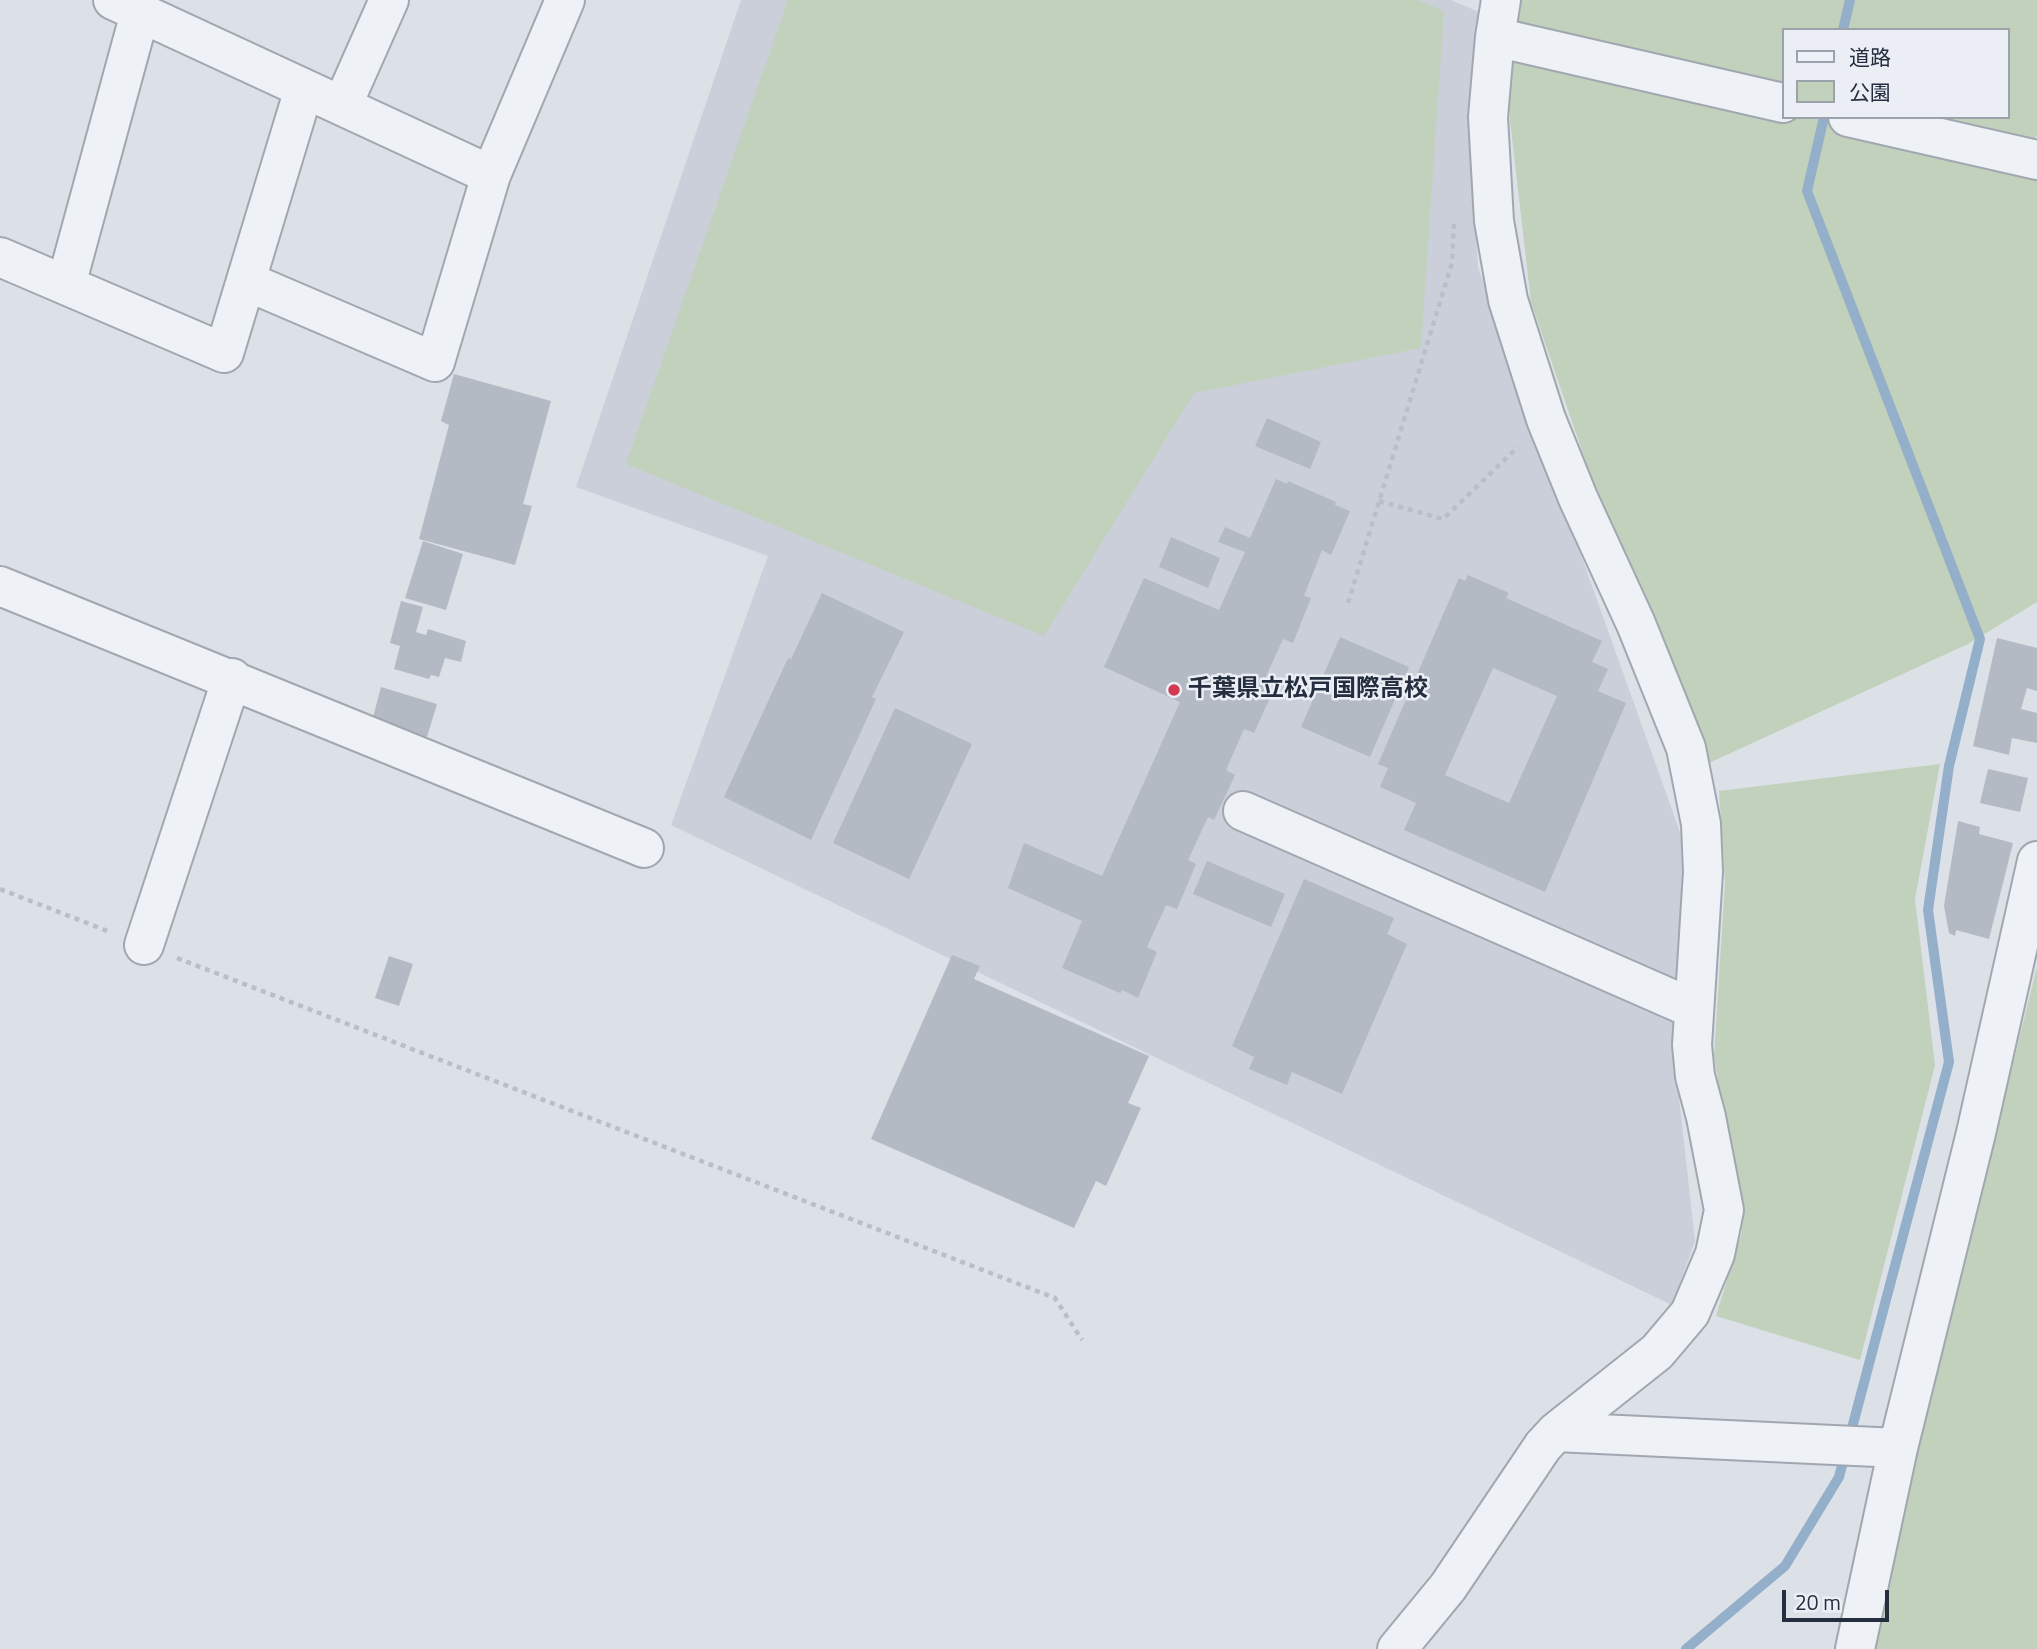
<!DOCTYPE html>
<meta charset="utf-8">
<style>
body{margin:0}
#map{position:relative;width:2037px;height:1649px;overflow:hidden;background:#dce0e7;font-family:"Titillium Web","Noto Sans JP",sans-serif}
canvas{display:block}
.legend{position:absolute;left:1782px;top:28px;width:228px;height:91px;box-sizing:border-box;background:#ebeff5;border:2px solid #9ca2ac;margin:0;padding:9px 12px;list-style:none;font-size:21px;color:#252e3e}
.legend li{display:flex;align-items:center;gap:14px;height:35px}
.legend b{width:35px;border:2px solid #9ca2ac}
.scale{position:absolute;left:1782px;top:1590px;width:107px;height:32px;box-sizing:border-box;border:4px solid #252e3e;border-top:0;padding-left:9px;font-size:21px;line-height:24px;white-space:nowrap;color:#252e3e;-webkit-text-stroke:5px #ebeff5;paint-order:stroke}
</style>
<div id="map">
<canvas width="2037" height="1649"></canvas>
<ul class="legend">
<li><b style="height:9px;background:#eef1f5"></b>道路</li>
<li><b style="height:19px;background:#c2d1bc"></b>公園</li>
</ul>
<div class="scale">20 m</div>
</div>
<script>
const ctx = document.querySelector('canvas').getContext('2d');
ctx.lineJoin = 'round';
function paint(path, color) { ctx.fillStyle = color; ctx.fill(path, 'evenodd'); }
const poly = rows => new Path2D(rows.map(r => 'M' + r).join(''));
function stroke(path, color, width, dash) { ctx.strokeStyle = color; ctx.lineWidth = width; ctx.lineCap = dash ? 'butt' : 'round'; ctx.setLineDash(dash || []); ctx.stroke(path); }
function label(font, color, halo, rows, align = 'center') {
  ctx.font = font + ' "Titillium Web","Noto Sans JP",sans-serif'; ctx.lineWidth = 5; ctx.setLineDash([]); ctx.textBaseline = 'middle'; ctx.strokeStyle = halo; ctx.fillStyle = color; for (const [text, x, y, turn = 0] of rows) {
    ctx.save(); ctx.translate(x, y); ctx.rotate((+turn || 0) * Math.PI / 180); ctx.textAlign = isNaN(turn) ? turn : align; if (halo) ctx.strokeText(text, 0, 0); ctx.fillText(text, 0, 0); ctx.restore();
  }
}
paint(poly([
 [741,0,1451,0,1479,12,1468,109,1478,267,1686,849,1676,1071,1695,1241,1672,1305,671,825,768,556,576,487]
]), '#cacfd9');
paint(poly([
 [788,0,1417,0,1444,11,1421,348,1194,393,1044,636,626,464],
 [1512,0,2037,0,2037,136,2035,137,2037,145,2037,602,1968,644,1709,763,1603,512,1531,302,1504,68],
 [1783,30,2007,30,2007,117,1783,117],
 [1940,764,1915,899,1935,1065,1860,1360,1716,1316,1742,1232,1714,1056,1725,882,1719,791],
 [2037,967,2037,1649,1871,1649,1917,1449]
]), '#c2d1bc');
stroke(poly([
 [1843,30,1850,0],
 [1686,1649,1785,1566,1839,1477,1949,1062,1928,910,1949,766,1980,639,1807,191,1824,117]
]), '#94afc9', 10);
paint(poly([
 [454,374,551,401,523,504,532,506,515,565,419,539,449,425,441,421],
 [1267,418,1321,442,1310,469,1255,446],
 [1276,479,1287,484,1288,481,1336,502,1335,505,1350,511,1331,555,1322,550,1304,596,1311,598,1293,643,1283,639,1263,683,1274,689,1254,733,1244,729,1226,770,1235,775,1214,820,1208,817,1188,860,1196,864,1177,909,1166,905,1147,947,1157,952,1138,998,1122,990,1120,993,1062,968,1082,921,1008,888,1024,843,1102,876,1180,702,1104,667,1144,578,1219,610,1245,552,1218,542,1225,527,1250,538],
 [1171,537,1220,558,1208,588,1159,567],
 [423,541,463,554,446,610,405,598],
 [1468,575,1509,593,1506,598,1602,641,1592,662,1608,669,1598,691,1626,703,1545,892,1404,830,1416,803,1380,787,1388,768,1378,764,1459,578,1465,581],
 [1493,668,1557,696,1509,803,1445,775],
 [822,593,904,632,872,697,876,699,811,840,724,797,788,658,791,659],
 [401,601,423,607,416,632,426,635,428,629,466,641,461,662,445,658,439,677,431,675,429,679,394,669,400,646,390,643],
 [1340,637,1409,667,1370,757,1301,727],
 [1997,638,2037,648,2037,691,2027,688,2021,709,2037,713,2037,743,2012,738,2009,755,1973,746],
 [381,687,437,704,427,737,372,721],
 [895,708,972,744,909,879,833,843],
 [1988,769,2028,778,2020,812,1980,803],
 [1958,821,1980,827,1979,834,2013,843,1989,939,1956,930,1955,936,1949,933,1944,906],
 [1207,861,1285,894,1271,927,1193,894],
 [1304,879,1394,918,1387,934,1407,944,1342,1094,1292,1072,1287,1085,1249,1069,1254,1057,1232,1046],
 [952,955,980,966,974,979,1149,1056,1128,1103,1141,1108,1106,1186,1096,1181,1074,1228,871,1139],
 [389,956,413,964,399,1006,375,998]
]), '#b3bac4');
const minor = poly([
 [113,0,491,175,565,0],
 [1495,37,1783,103],
 [342,106,389,0],
 [1848,117,2037,160],
 [0,257,224,353,304,89],
 [246,281,435,362,491,175],
 [66,285,140,13],
 [0,586,644,848],
 [1243,811,1694,1009],
 [144,945,232,678],
 [1556,1432,1898,1448],
 [1397,1649,1448,1587,1543,1446,1556,1432,1657,1352,1690,1313,1715,1254,1724,1210,1706,1117,1695,1076,1692,1045,1703,872,1701,824,1686,748,1636,624,1578,498,1546,419,1508,300,1494,221,1488,117,1495,37,1501,0],
 [1855,1649,1898,1448,1976,1133,2037,861]
]);
stroke(minor, '#a1a7b1', 42);
stroke(poly([
 [1379,501,1443,519,1518,447],
 [1348,603,1452,263,1454,224],
 [0,889,110,932],
 [177,958,1055,1298,1082,1340]
]), '#babec5', 4.5, [5, 5]);
stroke(minor, '#eef1f5', 38);
for (const [x, y, r, color] of [
 [1174,690,7,"#d43953"]
]) { const dot = new Path2D(); dot.arc(x, y, r, 0, 2 * Math.PI); ctx.fillStyle = color; ctx.fill(dot); stroke(dot, '#ebeff5', 2.5); }
label('bold 24px', '#252e3e', '#ebeff5', [
 ["千葉県立松戸国際高校",1188,690]
], 'left');
</script>
